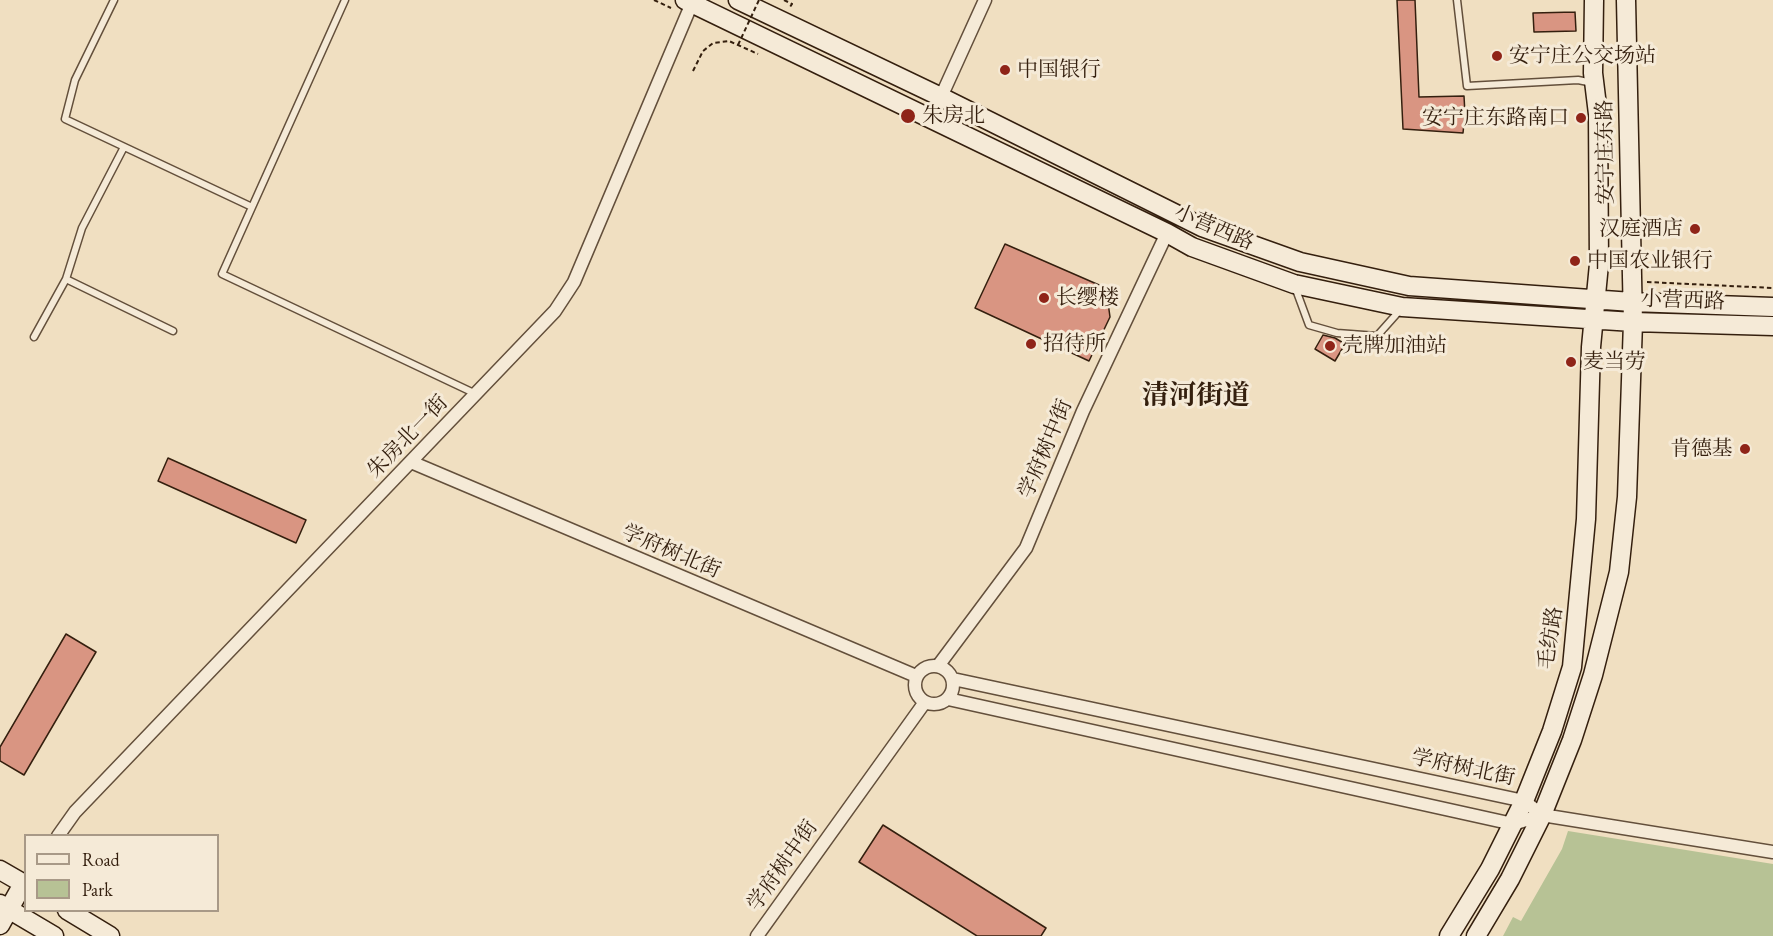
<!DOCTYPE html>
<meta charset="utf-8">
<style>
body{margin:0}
#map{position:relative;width:1773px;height:936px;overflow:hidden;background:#f0dfc1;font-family:"EB Garamond",serif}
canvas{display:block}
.legend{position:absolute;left:24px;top:834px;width:195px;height:78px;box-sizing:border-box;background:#f5ead7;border:2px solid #a89987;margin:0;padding:8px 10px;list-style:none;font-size:18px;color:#341f0e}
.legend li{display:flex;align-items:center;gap:12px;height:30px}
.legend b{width:30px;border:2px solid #a89987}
</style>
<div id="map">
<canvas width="1773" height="936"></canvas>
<ul class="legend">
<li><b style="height:8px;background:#f5ead7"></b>Road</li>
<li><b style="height:16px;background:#b7c295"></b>Park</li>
</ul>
</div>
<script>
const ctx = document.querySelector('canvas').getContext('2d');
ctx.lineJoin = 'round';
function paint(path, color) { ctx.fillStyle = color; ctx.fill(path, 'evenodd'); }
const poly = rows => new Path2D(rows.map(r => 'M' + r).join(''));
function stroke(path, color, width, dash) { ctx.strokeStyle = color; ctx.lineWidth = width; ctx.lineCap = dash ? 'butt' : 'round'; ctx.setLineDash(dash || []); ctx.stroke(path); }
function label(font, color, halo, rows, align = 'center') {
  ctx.font = font + ' "EB Garamond","Noto Serif SC",serif'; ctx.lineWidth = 6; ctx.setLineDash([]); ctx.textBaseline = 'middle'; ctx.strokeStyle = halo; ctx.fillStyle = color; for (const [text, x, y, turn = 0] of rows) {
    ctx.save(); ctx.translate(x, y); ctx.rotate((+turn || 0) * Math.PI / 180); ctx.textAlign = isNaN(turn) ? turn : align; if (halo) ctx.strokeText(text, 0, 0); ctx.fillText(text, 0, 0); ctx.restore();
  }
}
paint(poly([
 [1568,831,1773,864,1773,936,1503,936,1513,917,1521,921,1562,849]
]), '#b7c295');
const building = poly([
 [1397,0,1415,0,1419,97,1464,96,1465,114,1463,133,1403,129,1397,0],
 [1575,12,1576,31,1534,32,1533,13,1575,12],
 [1005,244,1106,288,1110,317,1089,361,975,308,1005,244],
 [1323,335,1335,338,1345,344,1335,361,1315,349,1323,335],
 [168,458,306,520,296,543,158,481,168,458],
 [66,634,96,652,24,775,0,761,0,747,66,634],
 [883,825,1046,928,1041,936,977,936,859,862,883,825]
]);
paint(building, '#d99582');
stroke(building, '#341f0e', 1.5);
const lane = poly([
 [114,0,75,80,65,119,252,207],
 [345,0,222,274,476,394],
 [1457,0,1467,86,1578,80,1593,83],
 [66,279,173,331],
 [1295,287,1309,325,1337,333,1377,336,1401,309],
 [34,337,66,279,82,228,124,147]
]);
const street = poly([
 [941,97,985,0],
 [411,462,916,676],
 '915 685a19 19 0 1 1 38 0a19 19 0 1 1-38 0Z',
 [938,666,1026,548,1083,411,1167,233],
 [953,679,1524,801,1542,815],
 [948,699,1513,824,1542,815,1773,852],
 [58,836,75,812,555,311,574,282,692,3],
 [757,936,925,702]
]);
const secondary = poly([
 [685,0,1167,233,1192,247,1294,284,1402,307,1633,322,1773,326],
 [738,0,941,97,1202,227,1300,262,1409,286,1632,302,1773,307],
 [0,870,26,885],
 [0,904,54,936],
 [67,910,110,936],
 [0,925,23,884],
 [1449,936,1490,869,1524,801,1552,731,1572,667,1586,519,1591,347,1599,264,1598,114,1593,73,1594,0],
 [1476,936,1510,879,1542,815,1572,740,1593,675,1619,572,1627,497,1633,322,1626,0]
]);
stroke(lane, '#634f3b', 9);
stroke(street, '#634f3b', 15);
stroke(secondary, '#341f0e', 21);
stroke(poly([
 [654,0,671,8],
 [784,0,792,4,790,7],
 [693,71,703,51,713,43,729,41,758,54],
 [1647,282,1773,288]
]), '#341f0e', 2, [4.5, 3]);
stroke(lane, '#f5ead7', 6);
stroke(street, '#f5ead7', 12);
stroke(secondary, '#f5ead7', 18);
stroke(poly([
 [738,45,759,0]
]), '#341f0e', 2, [4.5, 3]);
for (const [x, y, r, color] of [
 [1497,56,6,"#8f2418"],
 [1005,70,6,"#8f2418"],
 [908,116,8,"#8f2418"],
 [1581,118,6,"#8f2418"],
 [1695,229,6,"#8f2418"],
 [1575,261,6,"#8f2418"],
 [1044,298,6,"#8f2418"],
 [1031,344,6,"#8f2418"],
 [1330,346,6,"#8f2418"],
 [1571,362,6,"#8f2418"],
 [1745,449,6,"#8f2418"]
]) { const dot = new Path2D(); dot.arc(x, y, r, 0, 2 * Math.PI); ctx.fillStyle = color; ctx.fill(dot); stroke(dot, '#f5ead7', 2); }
label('21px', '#341f0e', '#f5ead7', [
 ["安宁庄公交场站",1509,56],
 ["中国银行",1017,70],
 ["朱房北",922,116],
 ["安宁庄东路南口",1569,118,"right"],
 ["汉庭酒店",1683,229,"right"],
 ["中国农业银行",1587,261],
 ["长缨楼",1056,298],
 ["招待所",1043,344],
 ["壳牌加油站",1342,346],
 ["麦当劳",1583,362],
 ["肯德基",1733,449,"right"]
], 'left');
label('21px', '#341f0e', '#f5ead7', [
 ["安宁庄东路",1606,152,-91],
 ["小营西路",1214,228,23],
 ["小营西路",1683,301,2],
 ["朱房北一街",408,437,-46],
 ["学府树中街",1046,449,-67],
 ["学府树北街",671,552,23],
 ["毛纺路",1551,638,-81],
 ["学府树北街",1463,768,12],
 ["学府树中街",783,866,-55]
]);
label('bold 27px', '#341f0e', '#f5ead7', [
 ["清河街道",1196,397]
]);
</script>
